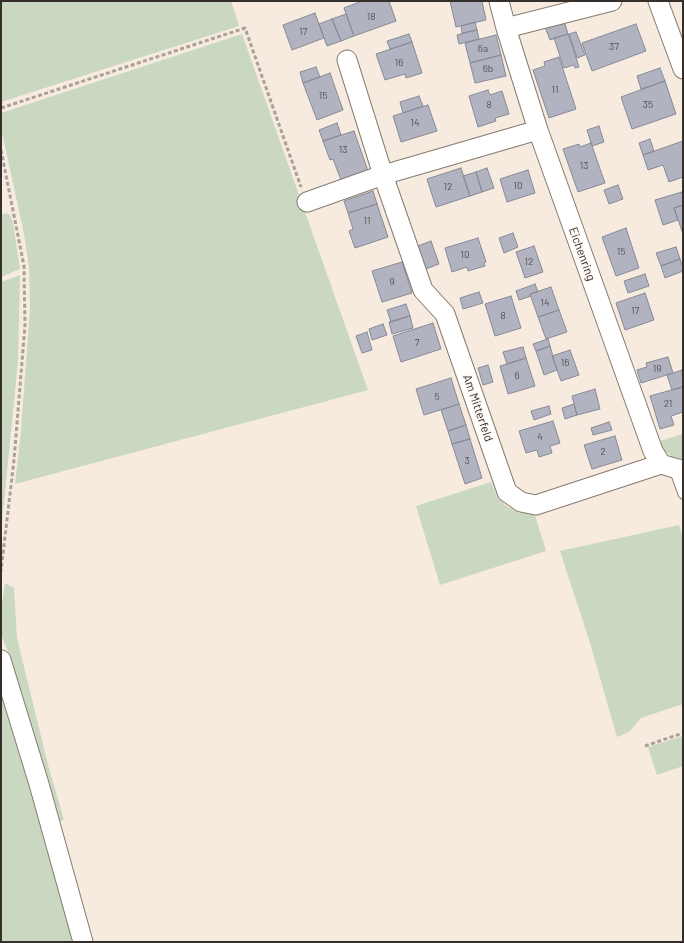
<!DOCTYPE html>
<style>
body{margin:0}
#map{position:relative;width:684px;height:943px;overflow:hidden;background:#f7ebe0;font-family:Barlow,sans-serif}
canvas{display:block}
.frame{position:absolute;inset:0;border:2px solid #342f2b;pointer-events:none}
</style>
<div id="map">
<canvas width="684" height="943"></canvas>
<div class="frame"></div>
</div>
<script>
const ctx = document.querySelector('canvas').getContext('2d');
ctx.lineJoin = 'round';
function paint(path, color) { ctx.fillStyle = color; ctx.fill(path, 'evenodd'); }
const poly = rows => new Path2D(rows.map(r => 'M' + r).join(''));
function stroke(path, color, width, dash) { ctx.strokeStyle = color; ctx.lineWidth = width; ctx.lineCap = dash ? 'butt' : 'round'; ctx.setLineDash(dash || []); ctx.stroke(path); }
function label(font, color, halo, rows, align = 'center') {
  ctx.font = font + ' Barlow,sans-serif'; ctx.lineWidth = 4; ctx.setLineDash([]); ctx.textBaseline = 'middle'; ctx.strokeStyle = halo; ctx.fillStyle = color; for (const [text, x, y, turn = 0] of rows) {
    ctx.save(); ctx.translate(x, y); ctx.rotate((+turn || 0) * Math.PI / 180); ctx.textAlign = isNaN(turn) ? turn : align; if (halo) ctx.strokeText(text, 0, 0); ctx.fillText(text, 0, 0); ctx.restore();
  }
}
paint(poly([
 [1,1,231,1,239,26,1,102],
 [242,34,368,390,15,484,21,431,30,308,29,267,24,234,1,128,1,113],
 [6,213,10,215,13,223,20,269,1,277,1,215],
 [20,275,18,362,1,532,1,282],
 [683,434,683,459,673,457,666,452,662,447,660,441],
 [491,482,497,497,506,506,520,513,534,512,546,551,440,585,416,506],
 [679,525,683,537,683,704,641,718,629,732,617,737,591,646,560,551],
 [5,583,14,588,17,638,48,765,64,820,58,822,93,942,88,942,21,699,8,652,1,634,1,612],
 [1,686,76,942,1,942],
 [683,736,683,766,657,775,648,747]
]), '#cad7c1');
const building = poly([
 [362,1,389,1,396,21,354,36,344,8,362,1],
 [450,1,482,1,486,20,456,27,450,1],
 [315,13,324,38,292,50,283,25,315,13],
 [346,14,354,36,341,41,332,19,346,14],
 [332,19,341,41,327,46,319,24,332,19],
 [564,21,568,34,550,40,545,27,564,21],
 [475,22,477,30,462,33,461,26,475,22],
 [636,24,646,51,592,71,582,43,636,24],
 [477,30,479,39,459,44,457,35,477,30],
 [576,32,585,55,577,58,569,34,576,32],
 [409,34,412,42,390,49,387,41,409,34],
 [568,34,579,67,575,68,574,65,564,68,554,38,568,34],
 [496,35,501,55,470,63,465,43,496,35],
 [412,42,422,73,406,78,405,74,385,80,376,54,412,42],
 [501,55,506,76,475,83,470,63,501,55],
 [559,57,576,109,549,118,533,70,545,66,544,62,559,57],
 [316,67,320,77,303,83,300,72,316,67],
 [660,68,665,81,641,89,637,76,660,68],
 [330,73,343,110,317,120,303,83,330,73],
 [665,81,676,114,632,129,621,97,665,81],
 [488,90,490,95,502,91,509,114,495,118,496,121,478,127,469,96,488,90],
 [419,96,423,106,403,113,400,102,419,96],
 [428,105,437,131,401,142,393,116,428,105],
 [337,123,341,135,323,141,319,130,337,123],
 [599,126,604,142,592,146,587,130,599,126],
 [354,131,368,171,341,180,333,159,330,160,323,141,354,131],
 [650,139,654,151,643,155,639,143,650,139],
 [683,141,683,177,669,182,663,165,648,170,643,155,683,141],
 [591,143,605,183,578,192,563,149,579,144,580,147,591,143],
 [461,168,470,196,436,207,427,179,461,168],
 [487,168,494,188,482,192,476,172,487,168],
 [528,170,535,193,507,202,500,179,528,170],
 [476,172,482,192,470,196,463,176,476,172],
 [618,185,623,199,609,204,604,190,618,185],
 [373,191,377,204,348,213,344,201,373,191],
 [682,192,683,205,674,208,678,220,663,225,655,200,682,192],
 [377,204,388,237,355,248,349,231,353,229,348,213,377,204],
 [683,205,683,234,674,208,683,205],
 [626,228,639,268,616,276,602,237,626,228],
 [513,233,518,247,504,253,499,238,513,233],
 [478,238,486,262,484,263,485,266,468,271,467,267,452,272,445,248,478,238],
 [431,241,439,264,423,270,415,247,431,241],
 [534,246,543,272,525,278,516,252,534,246],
 [676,247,680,259,661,266,656,253,676,247],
 [680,259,683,267,683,271,665,278,661,266,680,259],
 [402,262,412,293,382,302,372,271,402,262],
 [645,274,649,286,628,293,624,281,645,274],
 [535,284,538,292,530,294,531,296,519,300,516,291,535,284],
 [551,287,559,310,538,317,530,294,551,287],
 [479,292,483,303,463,309,460,298,479,292],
 [645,293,654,320,625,330,616,303,645,293],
 [511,296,521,328,495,336,485,304,511,296],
 [406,304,410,316,391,322,387,310,406,304],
 [559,310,567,332,546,339,538,317,559,310],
 [410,316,413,328,392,334,389,322,410,316],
 [433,323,441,349,401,362,393,336,433,323],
 [383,324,387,335,372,340,369,329,383,324],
 [367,332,372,350,362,353,356,336,367,332],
 [548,339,550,346,536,351,533,344,548,339],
 [550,346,557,370,544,375,536,351,550,346],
 [523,347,526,358,507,364,503,352,523,347],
 [570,350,579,375,561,381,552,356,570,350],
 [668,357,673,373,641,383,637,370,647,367,646,363,668,357],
 [526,358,535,386,508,394,500,366,526,358],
 [488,365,493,382,483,385,478,368,488,365],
 [682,370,683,387,672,390,667,375,682,370],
 [451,378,459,404,424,415,416,389,451,378],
 [682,387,683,390,683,412,671,416,674,425,660,429,650,396,682,387],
 [595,389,600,409,577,415,572,396,595,389],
 [459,404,466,425,448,431,441,410,459,404],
 [574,404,577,415,565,419,562,408,574,404],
 [549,406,551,414,534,420,531,411,549,406],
 [553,421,560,443,550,446,552,453,539,457,537,450,526,453,519,431,553,421],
 [609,422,612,430,593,435,591,428,609,422],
 [466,425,470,439,452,444,448,431,466,425],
 [615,436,622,460,592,469,584,445,615,436],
 [470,439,482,478,465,484,452,444,470,439]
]);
paint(building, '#b2b3c1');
stroke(building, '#878996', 1);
const lane = poly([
 [674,469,683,494]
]);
const street = poly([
 [499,1,506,28,538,130,653,451,661,464,674,468,683,470],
 [658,1,683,69],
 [506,28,612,1],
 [538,130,383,175,423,290,445,314,507,492,521,502,536,505,661,464],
 [307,202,383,175,347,60],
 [1,660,39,784,83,942]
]);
stroke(lane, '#857b70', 11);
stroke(street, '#857b70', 21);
stroke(poly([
 [1,108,245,28,301,187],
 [1,150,24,266,25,325,14,460,1,571],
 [645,746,683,733]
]), '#a9a098', 3, [4, 2.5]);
stroke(lane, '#fff', 9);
stroke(street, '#fff', 19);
label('10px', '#545050', null, [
 ["18",371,17],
 ["17",303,32],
 ["37",614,47],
 ["6a",483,49],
 ["16",399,63],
 ["6b",488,69],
 ["11",555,90],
 ["15",323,96],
 ["8",489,105],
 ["35",648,105],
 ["14",415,123],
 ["13",343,150],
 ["13",584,166],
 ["10",518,186],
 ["12",448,187],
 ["11",367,221],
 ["15",621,252],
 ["10",465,255],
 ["12",529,262],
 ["9",392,282],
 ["14",545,303],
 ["17",635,311],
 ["8",503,316],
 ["7",417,343],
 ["16",565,363],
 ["19",657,369],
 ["6",517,376],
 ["5",437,397],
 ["21",668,404],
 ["4",540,437],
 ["2",603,452],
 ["3",467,461]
]);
label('12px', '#342f2b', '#fffaf5', [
 ["Eichenring",582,254,70],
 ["Am Mitterfeld",478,408,71]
]);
</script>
